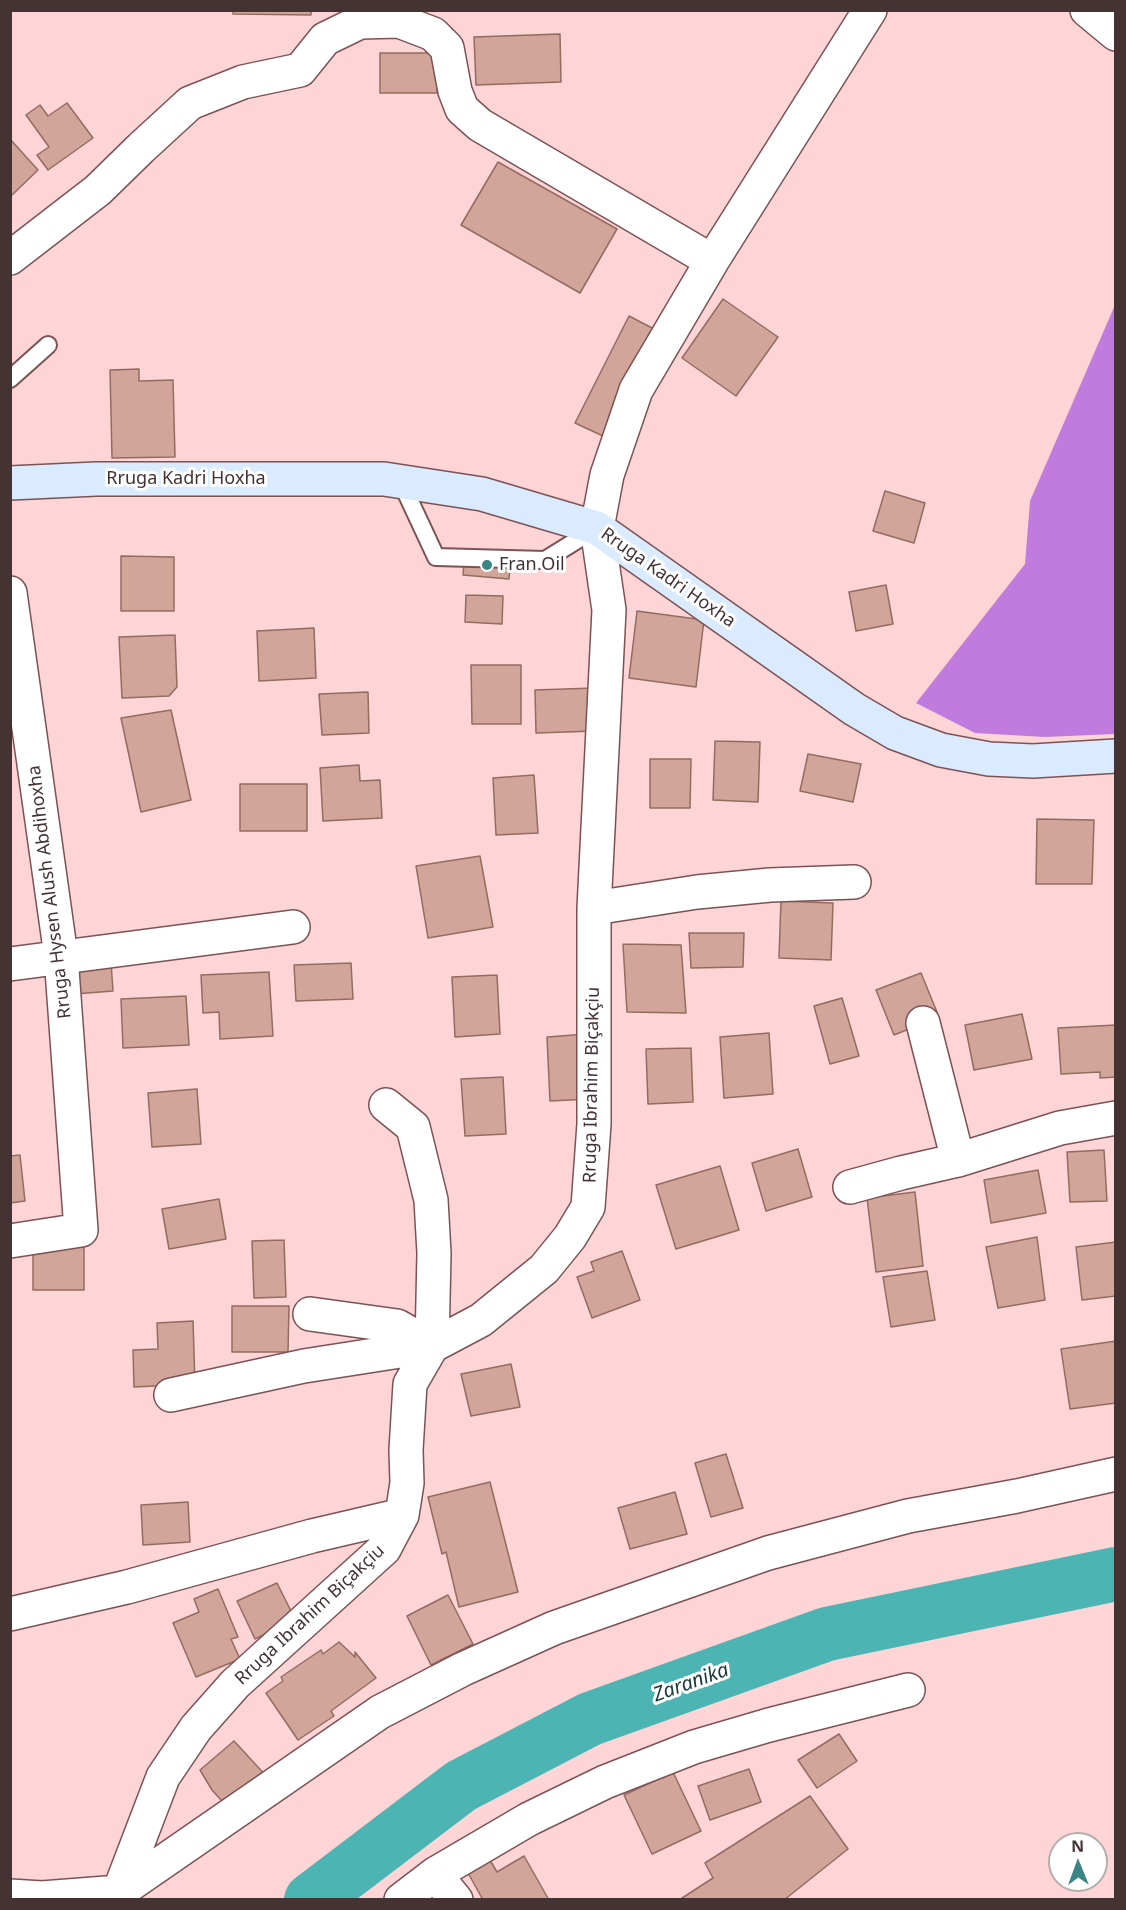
<!DOCTYPE html>
<meta charset="utf-8">
<style>
body{margin:0}
#map{position:relative;width:1126px;height:1910px;overflow:hidden;background:#fdd5d6;font-family:"Noto Sans",sans-serif}
canvas{display:block}
.frame{position:absolute;inset:0;border:12px solid #453233;pointer-events:none}
.north{position:absolute;left:1048px;top:1832px;width:60px;height:60px;box-sizing:border-box;background:#fff;border:2px solid #b5adad;border-radius:50%;rotate:359deg;font-size:16px;font-weight:700;line-height:24px;text-align:center;color:#453233}
.north::after{content:'';display:block;margin:auto;width:21px;height:27px;background:#3c8585;clip-path:polygon(50% 0,100% 100%,50% 72%,0 100%)}
</style>
<div id="map">
<canvas width="1126" height="1910"></canvas>
<div class="frame"></div>
<div class="north">N</div>
</div>
<script>
const ctx = document.querySelector('canvas').getContext('2d');
ctx.lineJoin = 'round';
function paint(path, color) { ctx.fillStyle = color; ctx.fill(path, 'evenodd'); }
const poly = rows => new Path2D(rows.map(r => 'M' + r).join(''));
function stroke(path, color, width, dash) { ctx.strokeStyle = color; ctx.lineWidth = width; ctx.lineCap = dash ? 'butt' : 'round'; ctx.setLineDash(dash || []); ctx.stroke(path); }
function label(font, color, halo, rows, align = 'center') {
  ctx.font = font + ' "Noto Sans",sans-serif'; ctx.lineWidth = 6; ctx.setLineDash([]); ctx.textBaseline = 'middle'; ctx.strokeStyle = halo; ctx.fillStyle = color; for (const [text, x, y, turn = 0] of rows) {
    ctx.save(); ctx.translate(x, y); ctx.rotate((+turn || 0) * Math.PI / 180); ctx.textAlign = isNaN(turn) ? turn : align; if (halo) ctx.strokeText(text, 0, 0); ctx.fillText(text, 0, 0); ctx.restore();
  }
}
paint(poly([
 [1115,305,1115,734,1045,737,975,733,916,703,1025,564,1030,501]
]), '#c17bde');
stroke(poly([
 [311,1900,461,1786,590,1719,827,1634,1116,1574]
]), '#4db4b4', 54);
const building = poly([
 [233,10,311,10,311,15,233,14,233,10],
 [560,34,561,82,476,85,474,37,560,34],
 [380,53,437,53,437,93,380,93,380,53],
 [67,103,93,138,48,170,37,155,49,147,26,115,40,105,48,116,67,103],
 [10,139,38,170,12,195,10,193,10,139],
 [498,162,617,229,580,293,461,225,498,162],
 [723,299,778,337,736,396,682,358,723,299],
 [629,316,656,330,603,436,575,423,629,316],
 [139,369,139,381,173,380,175,457,112,458,110,370,139,369],
 [885,491,925,503,914,543,873,531,885,491],
 [465,550,511,555,509,579,463,575,465,550],
 [121,556,174,557,174,611,121,611,121,556],
 [886,585,893,624,856,631,849,592,886,585],
 [466,595,503,596,502,624,465,622,466,595],
 [637,611,704,620,696,687,629,678,637,611],
 [314,628,316,678,259,681,257,631,314,628],
 [175,635,177,687,169,696,122,698,119,637,175,635],
 [471,665,521,665,521,724,472,724,471,665],
 [594,688,596,731,536,733,535,690,594,688],
 [368,692,369,733,322,735,319,694,368,692],
 [171,710,191,800,141,812,121,718,171,710],
 [715,741,760,742,758,802,713,800,715,741],
 [808,754,861,764,853,802,800,791,808,754],
 [650,759,691,759,690,808,650,808,650,759],
 [359,765,360,781,380,780,382,818,323,821,320,768,359,765],
 [534,775,538,833,496,835,493,778,534,775],
 [240,784,307,784,307,831,240,831,240,784],
 [1037,819,1094,820,1092,884,1036,884,1037,819],
 [480,856,493,927,428,938,416,866,480,856],
 [781,901,833,903,831,960,779,958,781,901],
 [689,933,744,933,743,967,691,968,689,933],
 [623,944,681,945,686,1013,627,1012,623,944],
 [111,962,113,991,75,994,73,964,111,962],
 [351,963,353,999,296,1001,294,965,351,963],
 [269,972,273,1036,220,1039,219,1012,203,1013,201,975,269,972],
 [921,973,939,1017,894,1035,876,990,921,973],
 [497,975,500,1034,455,1037,452,977,497,975],
 [186,996,189,1045,123,1048,121,999,186,996],
 [842,998,859,1056,830,1064,814,1006,842,998],
 [1022,1014,1032,1059,974,1070,965,1025,1022,1014],
 [1116,1025,1116,1077,1100,1078,1100,1072,1061,1074,1058,1028,1116,1025],
 [769,1033,773,1094,724,1098,720,1037,769,1033],
 [587,1034,590,1099,550,1101,547,1037,587,1034],
 [691,1048,693,1102,648,1104,646,1049,691,1048],
 [503,1077,506,1134,465,1136,461,1079,503,1077],
 [197,1089,201,1144,152,1147,148,1093,197,1089],
 [798,1149,812,1197,766,1211,752,1163,798,1149],
 [1104,1150,1107,1201,1070,1202,1067,1152,1104,1150],
 [20,1155,25,1201,10,1203,10,1156,20,1155],
 [720,1166,739,1230,676,1249,656,1185,720,1166],
 [1038,1170,1046,1213,991,1223,984,1180,1038,1170],
 [915,1192,923,1266,876,1272,867,1198,915,1192],
 [219,1199,226,1239,169,1249,162,1209,219,1199],
 [1037,1237,1045,1300,998,1308,986,1247,1037,1237],
 [284,1240,286,1297,254,1298,252,1241,284,1240],
 [84,1242,84,1290,33,1290,33,1243,84,1242],
 [1116,1242,1116,1296,1082,1300,1076,1247,1116,1242],
 [622,1251,640,1300,592,1318,577,1277,594,1271,591,1262,622,1251],
 [927,1271,935,1320,891,1327,883,1277,927,1271],
 [232,1306,289,1306,288,1352,232,1352,232,1306],
 [193,1321,195,1384,134,1387,133,1350,158,1349,157,1323,193,1321],
 [1116,1341,1116,1403,1070,1409,1061,1349,1116,1341],
 [511,1364,520,1407,471,1416,461,1374,511,1364],
 [726,1454,743,1508,711,1517,695,1463,726,1454],
 [490,1482,518,1592,459,1607,446,1552,442,1554,428,1497,490,1482],
 [675,1492,687,1534,630,1549,618,1508,675,1492],
 [188,1502,190,1542,143,1545,141,1505,188,1502],
 [277,1583,295,1619,255,1639,237,1601,277,1583],
 [218,1589,238,1637,231,1639,240,1659,196,1677,173,1623,199,1612,194,1599,218,1589],
 [448,1595,473,1644,431,1665,407,1616,448,1595],
 [339,1642,355,1657,355,1652,376,1678,331,1711,334,1716,298,1740,266,1693,283,1681,281,1677,321,1650,323,1654,339,1642],
 [839,1734,857,1761,817,1788,798,1760,839,1734],
 [234,1741,269,1779,231,1811,212,1790,200,1770,234,1741],
 [749,1769,761,1802,710,1820,698,1786,749,1769],
 [673,1772,701,1831,652,1854,624,1795,673,1772],
 [810,1796,848,1849,784,1900,679,1900,713,1878,705,1863,810,1796],
 [524,1856,549,1900,483,1900,468,1873,490,1860,497,1872,524,1856]
]);
paint(building, '#d1a599');
stroke(building, '#956b60', 1.5);
const lane = poly([
 [10,379,48,345],
 [401,482,436,557,545,560,595,529]
]);
const street = poly([
 [1087,10,1116,34],
 [10,258,98,190,141,148,190,103,243,82,300,70,325,39,360,22,399,21,433,34,447,48,455,91,462,109,480,125,712,261],
 [10,593,61,956,81,1230,10,1241],
 [594,908,697,892,770,885,854,882],
 [10,964,293,927],
 [923,1023,958,1160],
 [386,1105,413,1127,431,1200,434,1253,432,1346],
 [850,1187,901,1173,958,1160,1060,1128,1116,1118],
 [310,1314,397,1326,432,1346],
 [171,1395,304,1366,432,1346],
 [10,1614,127,1587,312,1536,402,1515],
 [435,1874,456,1900],
 [119,1892,163,1777,196,1728,235,1684,384,1549,402,1515,407,1483,406,1450,410,1384,432,1346,481,1320,544,1269,570,1237,588,1207,594,1124,594,908,609,610,597,528,607,475,636,390,712,261,870,10],
 [115,1895,380,1712,463,1669,554,1628,768,1553,908,1516,1017,1496,1116,1474],
 [10,1896,42,1898,119,1892],
 [401,1900,435,1874,529,1819,605,1782,694,1747,769,1725,908,1690]
]);
const secondary = poly([
 [10,483,96,479,384,479,482,494,597,528,854,709,895,733,941,750,989,759,1033,761,1116,756]
]);
stroke(lane, '#7c5255', 20);
stroke(street, '#7c5255', 36);
stroke(secondary, '#7c5255', 36);
stroke(lane, '#fff', 16);
stroke(street, '#fff', 33);
stroke(secondary, '#daeaff', 33);
for (const [x, y, r, color] of [
 [487,565,6,"#3c8585"]
]) { const dot = new Path2D(); dot.arc(x, y, r, 0, 2 * Math.PI); ctx.fillStyle = color; ctx.fill(dot); stroke(dot, '#fff', 2); }
label('18px', '#453233', '#fff', [
 ["Rruga Kadri Hoxha",186,479],
 ["Rruga Kadri Hoxha",668,578,35],
 ["Rruga Hysen Alush Abdihoxha",50,892,-97],
 ["Rruga Ibrahim Biçakçiu",592,1085,-89],
 ["Rruga Ibrahim Biçakçiu",310,1615,-43]
]);
label('18px', '#453233', '#fff', [
 ["Fran Oil",499,565]
], 'left');
label('italic 20px', '#1a3a3a', '#fff', [
 ["Zaranika",691,1683,-20]
]);
</script>
